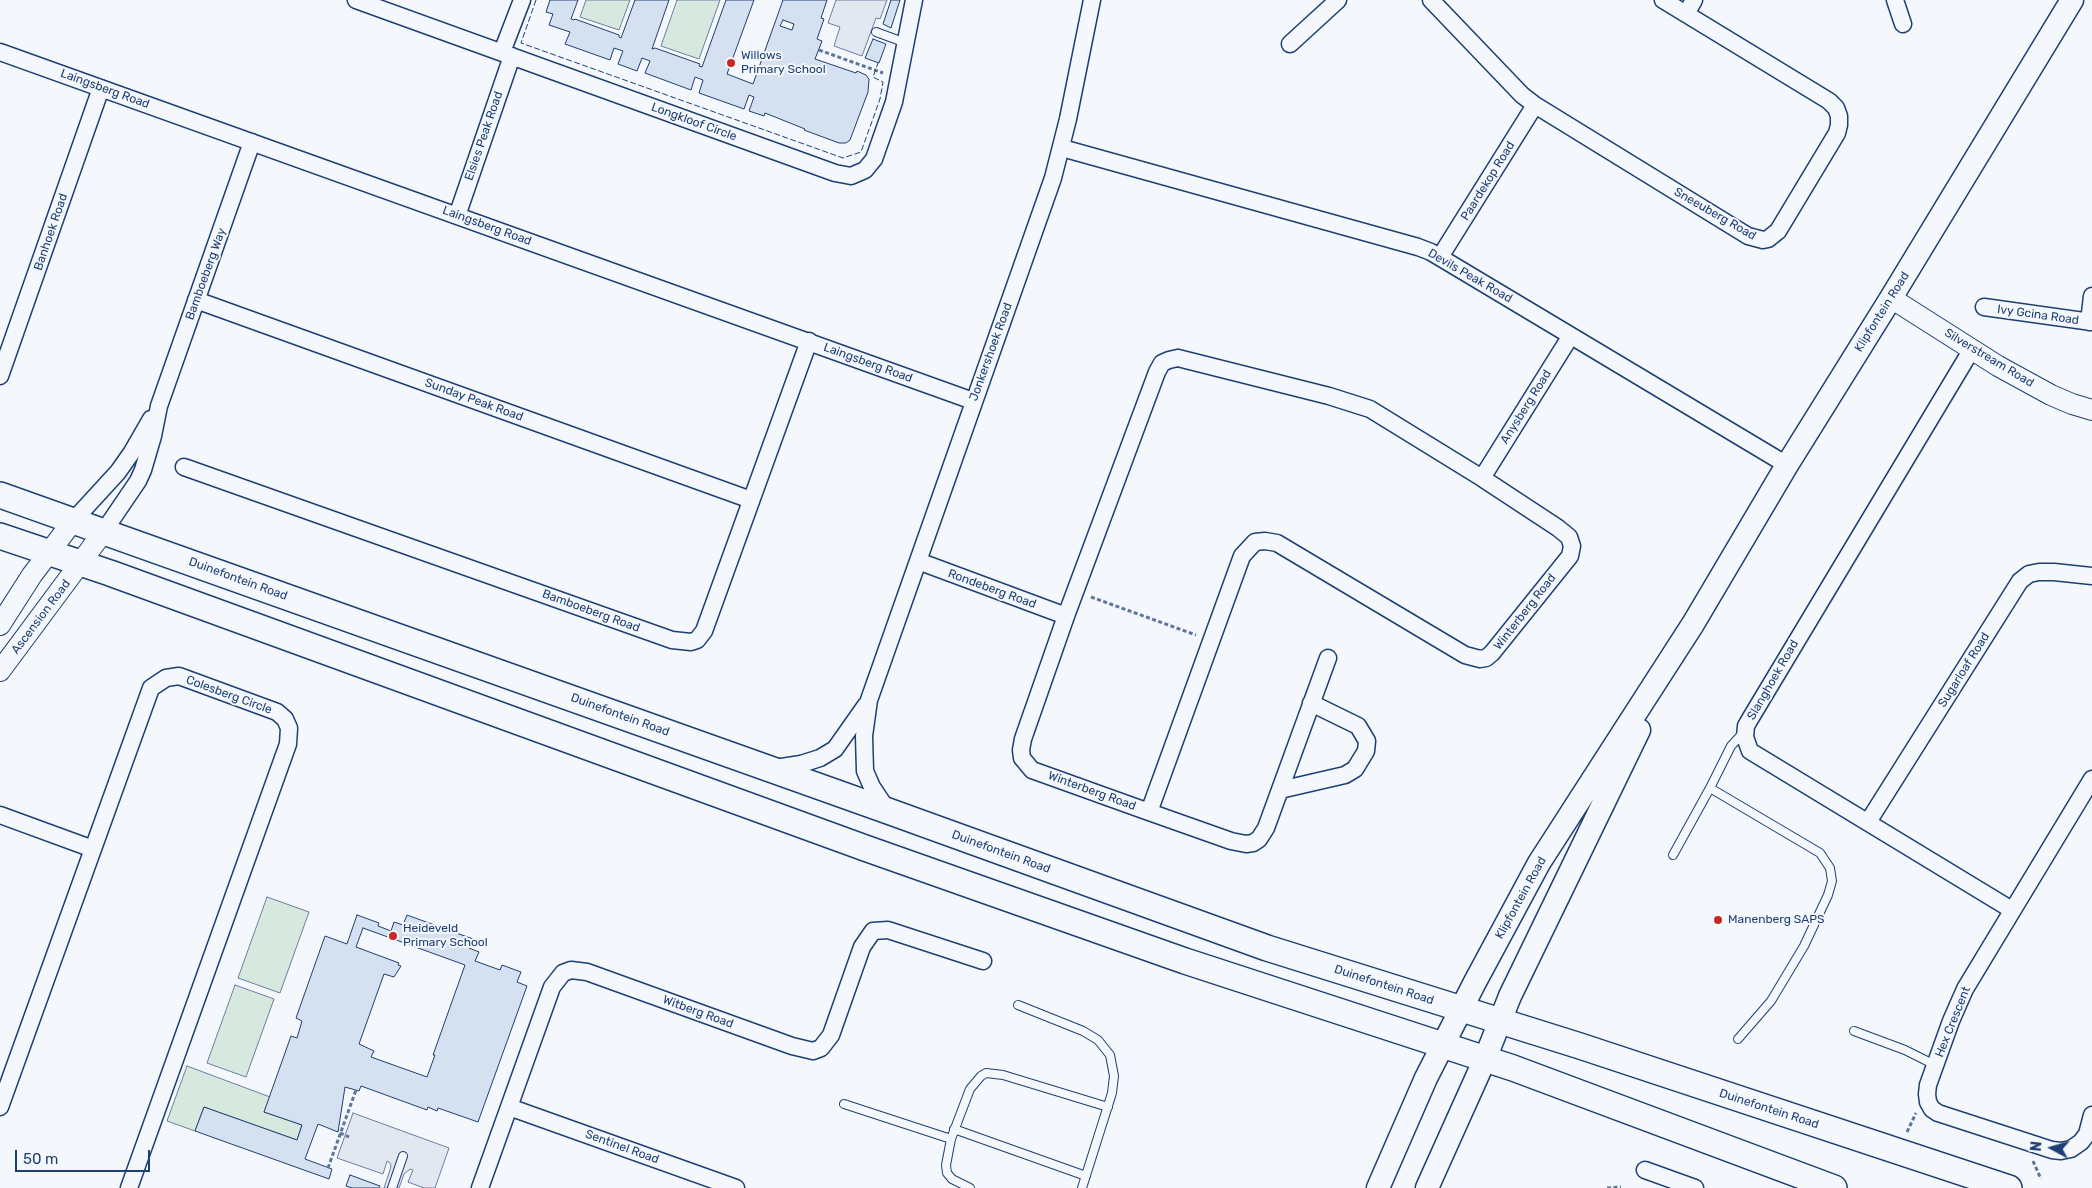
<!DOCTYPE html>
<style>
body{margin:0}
#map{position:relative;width:2092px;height:1188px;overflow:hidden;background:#f4f7fb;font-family:Rubik,sans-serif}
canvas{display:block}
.north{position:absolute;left:2027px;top:1123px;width:50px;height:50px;-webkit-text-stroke:4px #f4f7fb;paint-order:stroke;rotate:276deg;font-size:14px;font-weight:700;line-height:20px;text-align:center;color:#1d3f73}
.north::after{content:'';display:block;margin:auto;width:18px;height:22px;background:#1d3f73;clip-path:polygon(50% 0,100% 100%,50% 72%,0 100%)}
.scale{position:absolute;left:15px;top:1150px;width:135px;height:22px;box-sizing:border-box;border:2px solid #1d3f73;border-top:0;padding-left:6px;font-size:15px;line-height:18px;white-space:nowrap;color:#1d3f73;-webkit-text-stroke:4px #f4f7fb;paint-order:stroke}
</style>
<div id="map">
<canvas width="2092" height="1188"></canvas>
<div class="north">N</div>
<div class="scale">50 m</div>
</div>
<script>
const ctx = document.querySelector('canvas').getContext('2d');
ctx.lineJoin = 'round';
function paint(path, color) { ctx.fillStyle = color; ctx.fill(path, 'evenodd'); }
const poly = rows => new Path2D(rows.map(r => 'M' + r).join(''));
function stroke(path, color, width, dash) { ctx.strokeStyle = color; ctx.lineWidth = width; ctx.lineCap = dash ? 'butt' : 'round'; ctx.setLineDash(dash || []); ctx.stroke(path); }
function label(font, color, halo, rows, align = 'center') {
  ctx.font = font + ' Rubik,sans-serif'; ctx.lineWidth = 4; ctx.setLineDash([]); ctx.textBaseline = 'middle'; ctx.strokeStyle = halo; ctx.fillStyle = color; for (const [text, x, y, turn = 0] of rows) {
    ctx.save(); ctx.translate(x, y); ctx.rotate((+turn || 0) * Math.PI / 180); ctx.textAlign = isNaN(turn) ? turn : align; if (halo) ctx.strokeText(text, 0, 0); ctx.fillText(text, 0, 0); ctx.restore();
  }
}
const green = poly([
 [586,0,630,0,619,30,580,17,586,0],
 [677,0,720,0,699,59,661,46,677,0],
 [267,897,309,912,280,993,238,978,267,897],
 [235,985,274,999,246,1077,207,1063,235,985],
 [187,1066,270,1097,264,1112,302,1125,297,1140,204,1107,195,1131,167,1121,187,1066]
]);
paint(green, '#d7e8df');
stroke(green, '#687fa3', 1);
const parking = poly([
 [836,0,887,0,880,19,876,18,862,56,834,46,840,27,828,23,836,0],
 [353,1113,449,1148,435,1188,424,1188,408,1182,413,1170,410,1169,404,1174,399,1188,384,1188,390,1170,391,1165,389,1162,387,1161,383,1174,337,1158,353,1113]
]);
paint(parking, '#e3e8f0');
stroke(parking, '#687fa3', 1);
const building = poly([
 [550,0,578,0,571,19,574,20,575,19,619,35,619,37,621,38,635,0,669,0,652,49,655,48,700,64,699,66,702,67,726,0,754,0,727,74,753,84,783,0,827,0,821,18,824,19,817,39,822,41,815,59,856,73,857,71,866,75,869,79,868,92,850,140,846,143,839,143,804,130,805,129,765,113,764,116,749,111,754,97,749,95,744,109,699,93,703,80,695,77,691,90,645,73,650,61,642,58,637,71,618,64,623,51,614,48,610,60,565,44,570,32,549,25,553,14,546,12,550,0],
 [783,20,794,24,792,30,780,26,783,20],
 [891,0,900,0,891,28,883,24,891,0],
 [873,39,886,44,879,63,865,58,873,39],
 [357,915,379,923,378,926,391,931,394,922,403,925,407,915,473,939,469,948,479,952,475,961,500,970,502,965,521,972,517,982,527,986,478,1122,438,1108,437,1111,428,1107,427,1110,361,1086,359,1091,345,1087,338,1132,318,1124,305,1159,332,1169,329,1179,195,1131,204,1107,297,1140,302,1125,264,1112,291,1036,297,1038,302,1021,296,1018,325,936,347,944,357,915],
 [363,928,465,965,433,1055,435,1055,427,1077,371,1057,374,1051,359,1044,384,974,394,977,401,966,398,965,399,963,356,947,363,928],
 [350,1175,380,1186,379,1188,352,1188,346,1186,350,1175]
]);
paint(building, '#d5e0f0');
stroke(building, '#1d3f73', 1);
const service = poly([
 [876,32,906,43],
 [1673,855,1710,788],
 [1018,1005,1083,1031,1098,1040,1110,1055,1114,1076,1112,1093,1082,1188],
 [1854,1031,1905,1050,1935,1065],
 [1738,1039,1771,1001,1804,946,1828,895,1832,881,1830,868,1820,853,1710,788,1731,746,1744,732],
 [844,1104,951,1139],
 [954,1129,1086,1176],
 [392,1188,403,1156],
 [970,1188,952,1179,947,1173,946,1165,951,1139,970,1089,981,1076,986,1073,1003,1075,1108,1107]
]);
const minor = poly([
 [356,0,835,173,851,176,865,170,874,159,894,102,914,0],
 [1431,0,1522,95,1535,105,1748,236,1763,240,1768,239,1778,231,1837,133,1839,125,1839,116,1836,108,1829,101,1663,0],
 [1895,0,1903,24],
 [1686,14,1694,0],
 [1290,44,1338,0],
 [0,52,973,401],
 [502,52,522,0],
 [1062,148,1418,247,1431,252,1787,465],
 [457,216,512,56],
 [1440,257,1535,105],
 [196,300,751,500],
 [1984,307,2092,322],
 [2089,322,2092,296],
 [1972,349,1750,719,1746,726,1745,737,1750,751,2012,910],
 [1178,358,1329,396,1370,409,1482,478,1558,528,1569,537,1572,546,1570,556,1492,653,1486,658,1480,659,1465,655,1277,543,1265,541,1255,542,1242,556,1149,812,1032,770,1022,758,1021,750,1023,739,1066,616,1157,372,1162,363,1169,360,1178,358],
 [0,376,101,88],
 [184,467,672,640,691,642,697,640,704,631,809,341],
 [1482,478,1570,337],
 [73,521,118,472,132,452,151,419],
 [104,531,138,481,143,470,153,436,159,406,252,142],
 [918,561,1066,616],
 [775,768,801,764,820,758,835,749,866,705],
 [2092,779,1965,989,1951,1021,1928,1085,1927,1094,1928,1102,1932,1109,1938,1113,2052,1150,2061,1151,2071,1149,2081,1142,2087,1134,2092,1115],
 [1280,790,1345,775,1355,769,1366,751,1367,741,1358,726,1311,703],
 [888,811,872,787,865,771,864,736,869,700,1053,178,1068,119,1092,0],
 [1149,812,1231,841,1246,844,1253,843,1259,839,1266,828,1328,658],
 [0,815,93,849],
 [1868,822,2020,581,2029,574,2039,572,2054,572,2092,576],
 [0,1107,151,688,166,678,179,676,277,712,285,719,289,728,288,744,129,1188],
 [509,1107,736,1188],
 [1645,1170,1695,1188],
 [480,1188,552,987,563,973,571,970,587,972,792,1046,813,1051,821,1048,831,1035,862,947,873,931,888,930,983,961]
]);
const tertiary = poly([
 [1891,298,1998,366,2051,395,2072,404,2092,410],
 [0,625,32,575,73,521],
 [0,671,104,531]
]);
const secondary = poly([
 [1378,1188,1426,1078,1475,982,1539,863,1693,624,1787,465,1891,298,2072,0],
 [1427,1188,1485,1059,1510,996,1639,730]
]);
const primary = poly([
 [0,495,888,811,1267,948,1580,1046,2009,1188],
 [0,536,110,573,865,848,1185,961,1513,1068,1834,1188]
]);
stroke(service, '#1d3f73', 10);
stroke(minor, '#1d3f73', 19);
stroke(tertiary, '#1d3f73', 22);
stroke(secondary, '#1d3f73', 25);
stroke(primary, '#1d3f73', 28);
stroke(poly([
 [819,50,883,73],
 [1091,597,1196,635],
 [1907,1132,1916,1113],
 [340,1133,349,1137],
 [2033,1161,2041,1179],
 [328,1168,356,1090],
 [1607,1188,1621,1187]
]), '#5e769c', 3, [4, 2.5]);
stroke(service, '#f4f7fb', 8);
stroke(minor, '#f4f7fb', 16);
stroke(tertiary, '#f4f7fb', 20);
stroke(secondary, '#f4f7fb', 22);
stroke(primary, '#f4f7fb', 25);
stroke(poly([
 [536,0,521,43,843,158,861,152,880,99,883,82,873,77,878,63]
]), '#1d3f73', 1, [6, 2.5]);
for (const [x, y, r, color] of [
 [731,63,5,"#c62828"],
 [1718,920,5,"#c62828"],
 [393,936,5,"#c62828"]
]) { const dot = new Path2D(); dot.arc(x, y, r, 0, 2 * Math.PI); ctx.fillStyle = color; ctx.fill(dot); stroke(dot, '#f4f7fb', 2); }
label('12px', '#1d3f73', '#f4f7fb', [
 ["Willows",741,56],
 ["Primary School",741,70],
 ["Manenberg SAPS",1728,920],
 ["Heideveld",403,929],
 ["Primary School",403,943]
], 'left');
label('12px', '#1d3f73', '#f4f7fb', [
 ["Laingsberg Road",105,89,20],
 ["Longkloof Circle",694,122,20],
 ["Elsies Peak Road",484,136,-71],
 ["Paardekop Road",1488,181,-58],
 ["Sneeuberg Road",1715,214,30],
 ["Laingsberg Road",487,226,20],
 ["Banhoek Road",51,232,-71],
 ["Bamboeberg Way",206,274,-70],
 ["Devils Peak Road",1470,276,30],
 ["Klipfontein Road",1882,312,-58],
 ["Ivy Gcina Road",2038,315,8],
 ["Jonkershoek Road",991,352,-70],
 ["Silverstream Road",1989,358,31],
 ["Laingsberg Road",868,363,20],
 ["Sunday Peak Road",474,400,20],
 ["Anysberg Road",1526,407,-58],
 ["Duinefontein Road",238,579,20],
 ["Rondeberg Road",992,589,20],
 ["Bamboeberg Road",591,611,20],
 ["Winterberg Road",1525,612,-52],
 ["Ascension Road",41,617,-53],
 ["Sugarloaf Road",1964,670,-58],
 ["Slanghoek Road",1773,680,-60],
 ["Colesberg Circle",229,695,20],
 ["Duinefontein Road",620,715,20],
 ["Winterberg Road",1092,791,20],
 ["Duinefontein Road",1001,852,20],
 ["Klipfontein Road",1521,898,-61],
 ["Duinefontein Road",1384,985,18],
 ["Witberg Road",698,1012,20],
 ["Hex Crescent",1953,1022,-68],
 ["Duinefontein Road",1769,1109,18],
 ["Sentinel Road",622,1147,20]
]);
</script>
